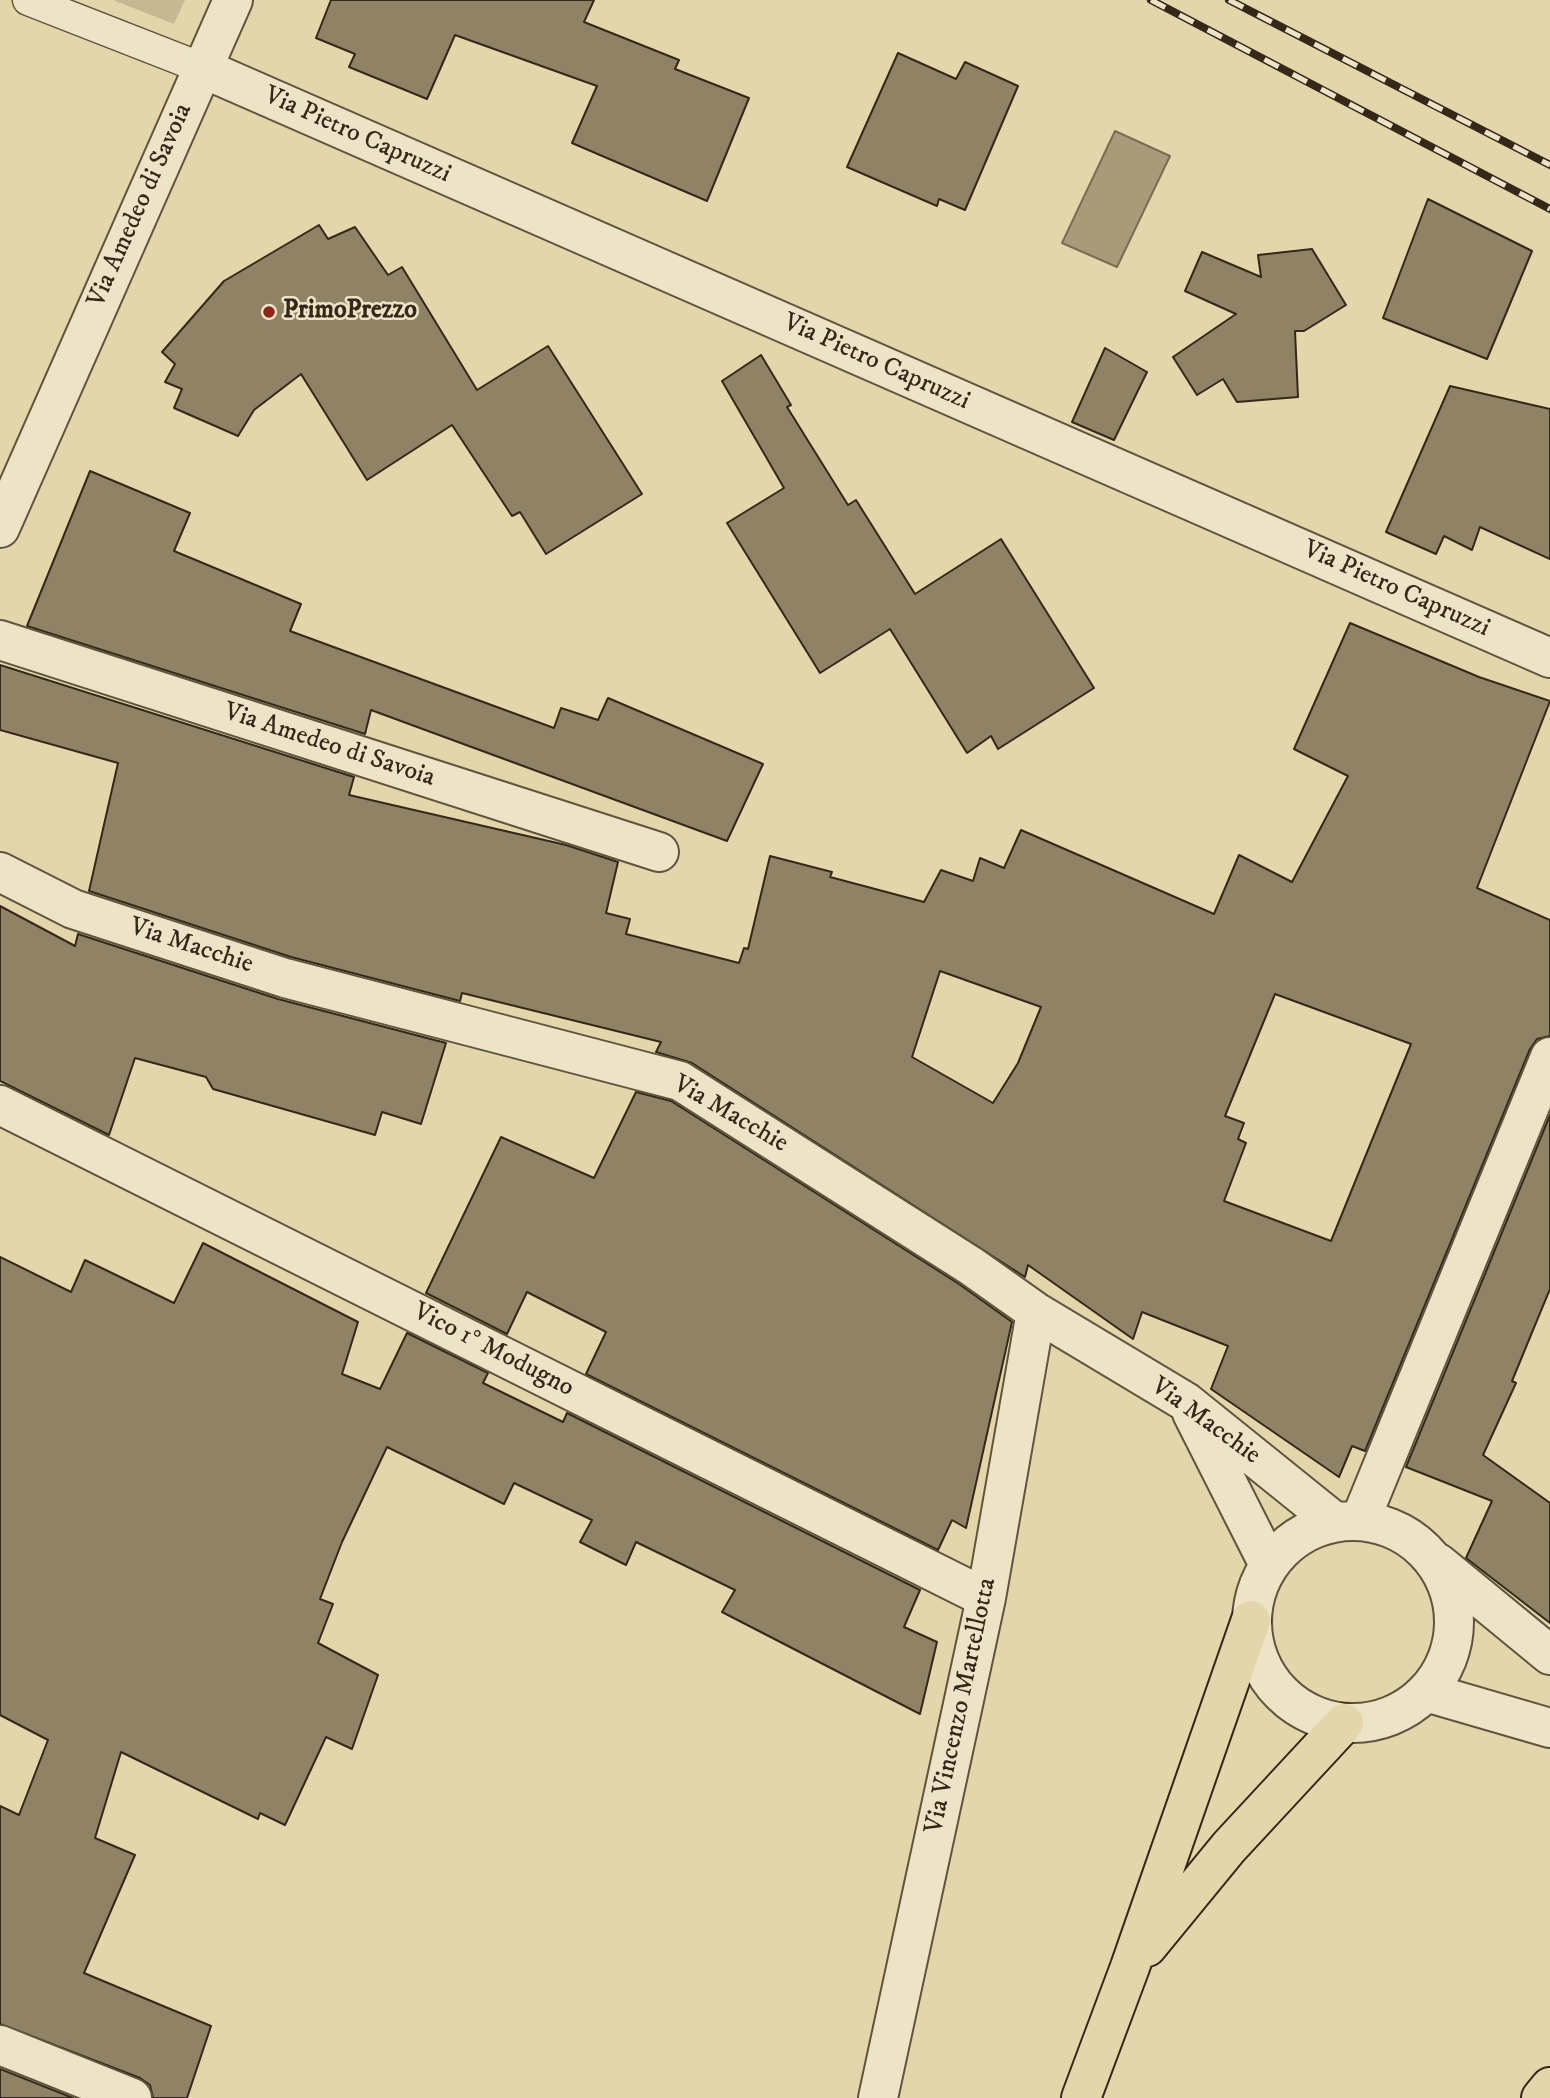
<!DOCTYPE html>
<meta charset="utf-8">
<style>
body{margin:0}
canvas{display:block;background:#e3d6ab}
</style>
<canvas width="1550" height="2098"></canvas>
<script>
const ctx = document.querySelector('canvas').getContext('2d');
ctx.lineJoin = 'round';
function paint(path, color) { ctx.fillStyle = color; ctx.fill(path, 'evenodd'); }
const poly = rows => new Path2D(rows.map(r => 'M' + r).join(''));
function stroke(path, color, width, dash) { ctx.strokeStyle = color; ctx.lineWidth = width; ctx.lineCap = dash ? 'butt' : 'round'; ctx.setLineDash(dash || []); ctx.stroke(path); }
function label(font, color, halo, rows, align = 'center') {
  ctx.font = font + ' "IM FELL DW Pica",serif'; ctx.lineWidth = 5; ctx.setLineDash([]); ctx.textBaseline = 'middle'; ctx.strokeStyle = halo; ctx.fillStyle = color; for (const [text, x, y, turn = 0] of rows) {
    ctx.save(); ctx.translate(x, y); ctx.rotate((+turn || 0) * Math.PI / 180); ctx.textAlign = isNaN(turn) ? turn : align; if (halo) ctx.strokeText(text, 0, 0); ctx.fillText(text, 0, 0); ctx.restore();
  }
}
paint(poly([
 [113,0,185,0,174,24]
]), '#c6b892');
const water = poly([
 [1115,131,1170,156,1117,267,1062,243,1115,131]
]);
paint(water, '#a89b79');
stroke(water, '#7a6d53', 2);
const building = poly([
 [331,0,594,0,584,22,679,60,675,69,749,98,707,201,572,143,597,86,455,35,427,99,349,67,355,54,316,38,331,0],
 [898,53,956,79,965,62,1018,86,965,210,939,199,937,206,847,167,898,53],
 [1428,199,1532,251,1487,359,1383,318,1428,199],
 [319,225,328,239,355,227,388,275,402,267,477,390,548,346,642,494,546,554,520,512,512,516,452,425,367,480,301,374,254,410,238,436,174,408,182,389,165,382,175,364,162,352,224,281,319,225],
 [1312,249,1346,305,1304,331,1295,331,1298,397,1237,402,1223,379,1197,395,1173,357,1236,314,1185,291,1202,252,1261,277,1258,255,1312,249],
 [1105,348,1147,372,1114,440,1072,422,1105,348],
 [761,355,791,405,787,407,848,505,856,500,915,594,1001,539,1094,688,998,749,991,736,967,753,890,629,820,673,727,523,784,488,722,381,761,355],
 [1450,386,1550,409,1550,559,1480,527,1472,550,1444,536,1436,554,1386,532,1450,386],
 [90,471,190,513,174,551,301,604,290,631,554,728,561,708,598,720,608,698,763,764,727,841,371,710,365,734,27,626,90,471],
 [1350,623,1479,677,1550,701,1477,888,1550,920,1550,1036,1537,1039,1530,1049,1365,1451,1352,1446,1339,1477,1211,1389,1228,1346,1142,1312,1133,1339,1028,1265,1025,1277,692,1063,656,1052,661,1042,462,993,460,1001,291,957,89,891,118,763,0,730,0,665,354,777,349,795,566,845,618,862,606,913,630,919,626,934,739,963,744,948,748,949,770,856,832,872,830,877,924,902,941,870,973,881,980,858,1004,868,1021,830,1214,914,1239,855,1292,882,1348,776,1294,749,1350,623],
 [940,971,1041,1007,1018,1063,993,1103,912,1057,940,971],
 [1275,994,1411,1044,1331,1241,1224,1201,1246,1143,1238,1139,1244,1123,1225,1116,1275,994],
 [0,906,75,946,78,934,278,999,446,1043,421,1124,382,1112,375,1135,213,1089,206,1077,135,1058,109,1135,0,1081,0,906],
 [636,1092,671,1101,959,1284,1012,1322,966,1528,952,1520,938,1550,586,1374,606,1332,527,1292,507,1334,426,1293,501,1137,594,1178,636,1092],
 [1550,1115,1550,1289,1512,1381,1516,1383,1483,1455,1550,1503,1550,1623,1466,1558,1492,1501,1406,1467,1550,1115],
 [203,1243,358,1322,342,1374,380,1389,407,1333,488,1373,483,1383,563,1422,567,1413,920,1590,904,1627,937,1642,920,1714,722,1612,735,1590,636,1542,626,1565,580,1542,592,1520,514,1483,504,1504,387,1447,342,1542,320,1599,333,1604,318,1643,378,1675,352,1749,326,1737,285,1825,260,1813,258,1819,121,1752,95,1838,135,1855,84,1973,211,2026,187,2098,153,2098,150,2085,140,2078,0,2024,0,1806,19,1815,48,1740,0,1715,0,1257,71,1292,85,1260,174,1303,203,1243],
 [0,2069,73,2098,0,2098,0,2069]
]);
paint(building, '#908265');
stroke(building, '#362819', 2);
const service = poly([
 [28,0,202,68]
]);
const minor = poly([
 [202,68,1550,658],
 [0,528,233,0],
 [0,640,659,852],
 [0,872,73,909,285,978,680,1081,971,1266,1036,1312,1186,1402,1335,1522],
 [0,1105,986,1598],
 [1192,1413,1269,1565],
 [1360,1521,1550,1057],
 '1252 1622a101 101 0 1 1 202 0a101 101 0 1 1-202 0Z',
 [1438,1563,1550,1655],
 [1426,1692,1550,1728],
 [0,2045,132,2098],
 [878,2098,986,1598,1036,1312]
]);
const trunk = poly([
 [1147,1947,1229,1847,1344,1723],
 [1081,2098,1130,1967,1251,1620],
 [1541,2098,1550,2087]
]);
stroke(service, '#61543e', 33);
stroke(minor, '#61543e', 42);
stroke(trunk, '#362819', 42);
stroke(service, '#ede4c8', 30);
stroke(minor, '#ede4c8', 38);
stroke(trunk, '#e3d6ab', 38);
const rail = poly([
 [1151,0,1550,209],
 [1229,0,1550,165]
]);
stroke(rail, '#362819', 8);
stroke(rail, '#ede4c8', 5, [16]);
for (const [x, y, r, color] of [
 [269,312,7,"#8f2418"]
]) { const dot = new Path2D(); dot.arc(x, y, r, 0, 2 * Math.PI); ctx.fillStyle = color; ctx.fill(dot); stroke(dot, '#ede4c8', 2.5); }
label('26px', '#362819', '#ede4c8', [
 ["Via Pietro Capruzzi",357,136,24],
 ["Via Amedeo di Savoia",141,206,-66],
 ["Via Pietro Capruzzi",876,363,24],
 ["Via Pietro Capruzzi",1396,590,24],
 ["Via Amedeo di Savoia",329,746,18],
 ["Via Macchie",191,947,18],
 ["Via Macchie",730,1115,30],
 ["Vico 1° Modugno",493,1351,27],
 ["Via Macchie",1205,1422,36],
 ["Via Vincenzo Martellotta",962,1706,-78]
]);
label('bold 26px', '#362819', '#ede4c8', [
 ["PrimoPrezzo",283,312]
], 'left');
</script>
